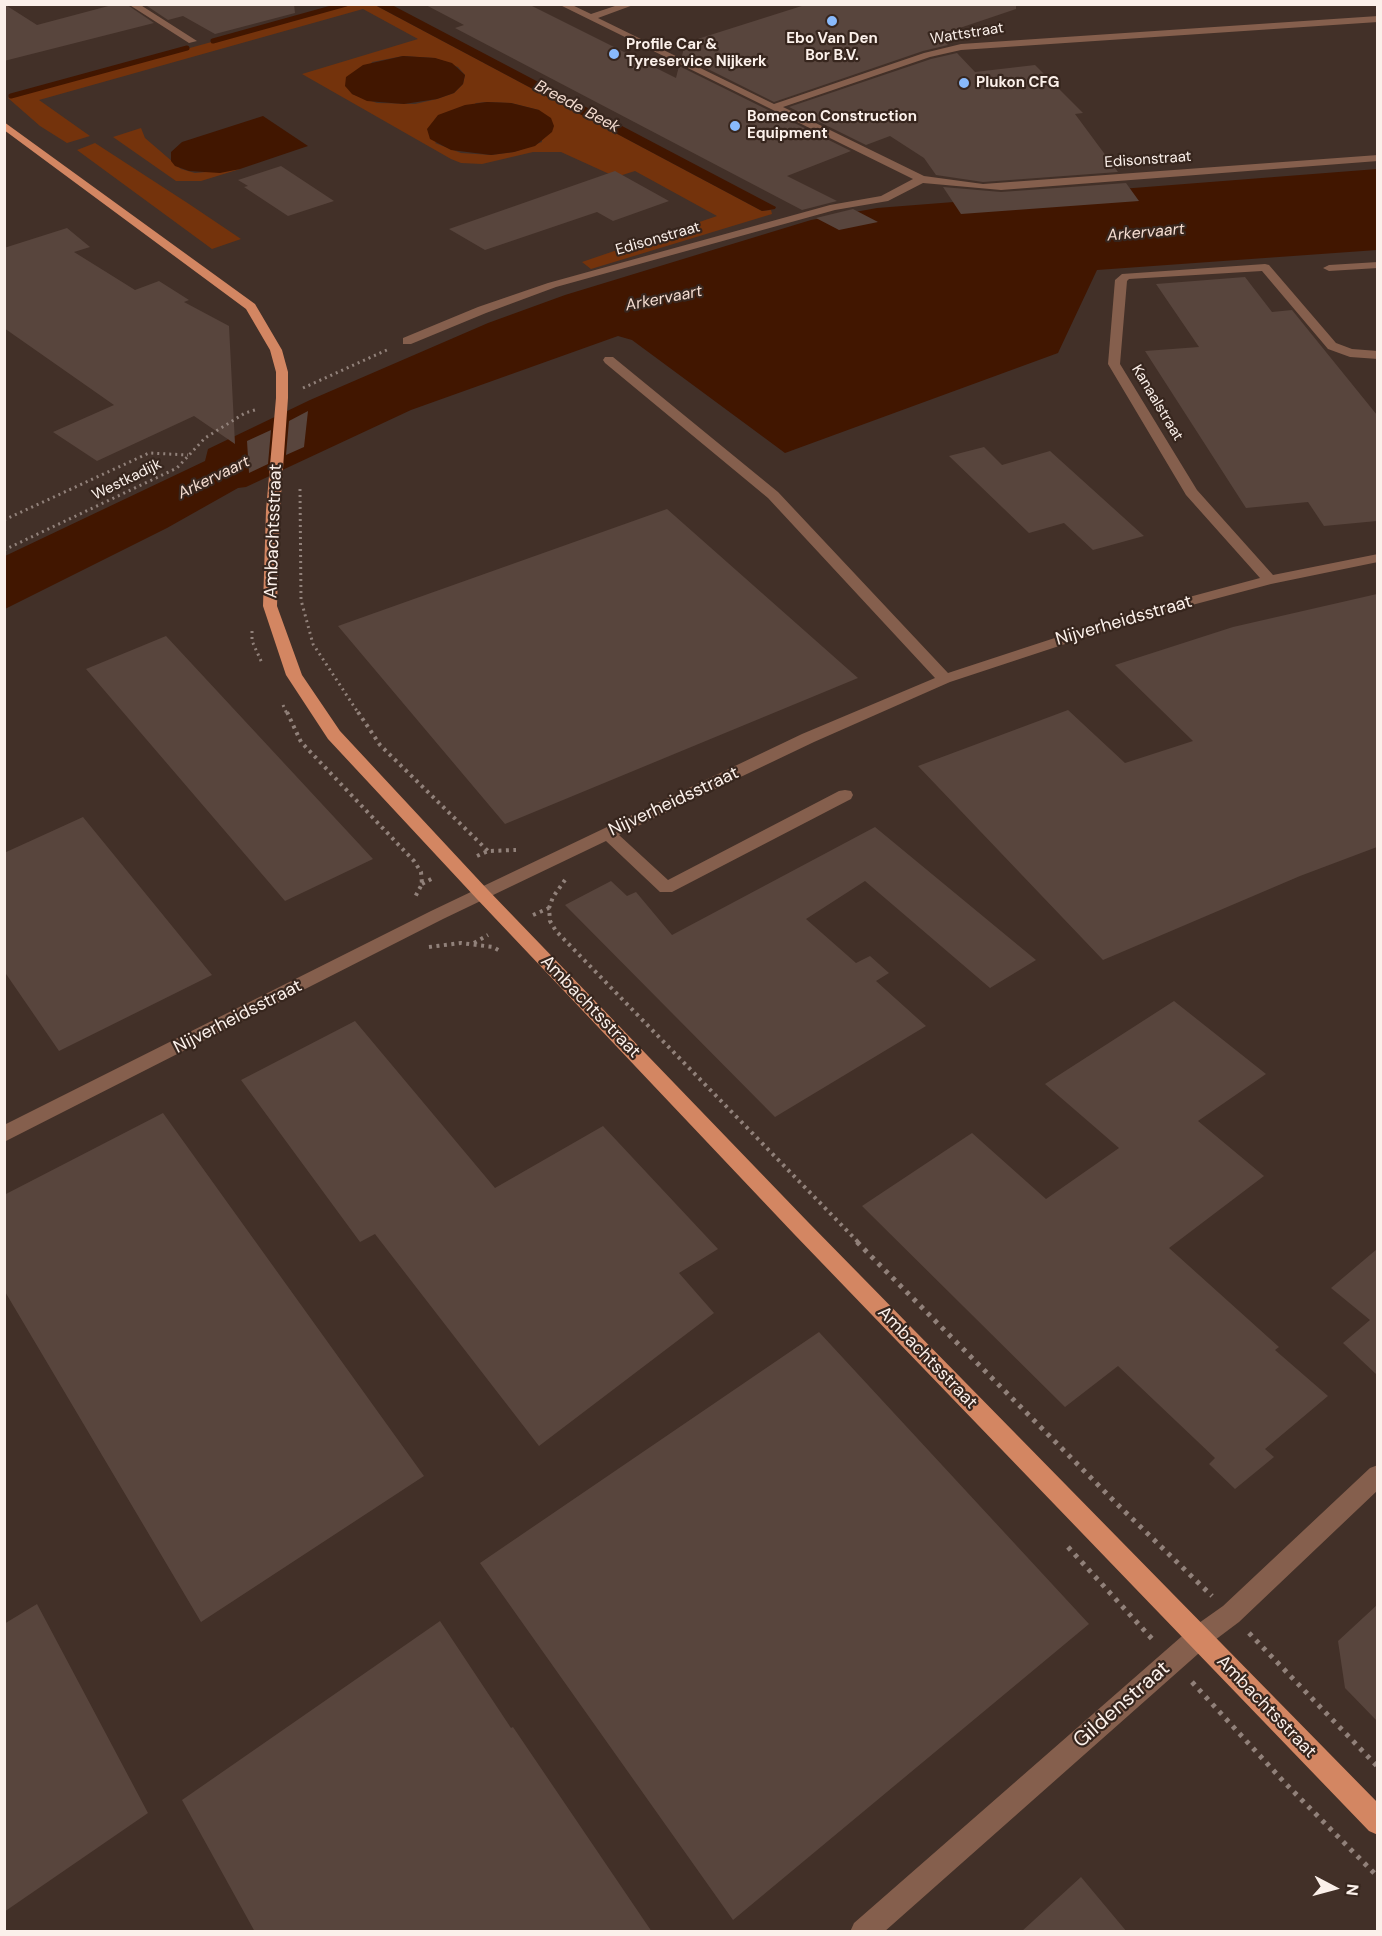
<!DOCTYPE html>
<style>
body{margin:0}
#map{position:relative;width:1382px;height:1936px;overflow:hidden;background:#423028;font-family:"DM Sans",sans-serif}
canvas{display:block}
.frame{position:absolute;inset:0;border:6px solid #fbf0ea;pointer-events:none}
.north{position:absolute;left:1304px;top:1858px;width:60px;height:60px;-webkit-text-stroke:4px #37261e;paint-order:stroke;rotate:96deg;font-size:16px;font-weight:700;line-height:24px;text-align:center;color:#fbf0ea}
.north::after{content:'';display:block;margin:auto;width:21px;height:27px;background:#fbf0ea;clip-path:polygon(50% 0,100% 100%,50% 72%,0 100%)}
</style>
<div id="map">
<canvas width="1382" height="1936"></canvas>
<div class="frame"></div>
<div class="north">N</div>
</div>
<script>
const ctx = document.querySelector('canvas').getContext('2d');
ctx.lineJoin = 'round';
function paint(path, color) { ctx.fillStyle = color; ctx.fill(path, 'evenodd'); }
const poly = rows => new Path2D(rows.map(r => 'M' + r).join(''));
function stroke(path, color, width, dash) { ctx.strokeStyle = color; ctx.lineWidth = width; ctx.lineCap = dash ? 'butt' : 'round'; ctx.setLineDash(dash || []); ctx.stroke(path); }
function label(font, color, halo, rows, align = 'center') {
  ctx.font = font + ' "DM Sans",sans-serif'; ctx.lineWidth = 4.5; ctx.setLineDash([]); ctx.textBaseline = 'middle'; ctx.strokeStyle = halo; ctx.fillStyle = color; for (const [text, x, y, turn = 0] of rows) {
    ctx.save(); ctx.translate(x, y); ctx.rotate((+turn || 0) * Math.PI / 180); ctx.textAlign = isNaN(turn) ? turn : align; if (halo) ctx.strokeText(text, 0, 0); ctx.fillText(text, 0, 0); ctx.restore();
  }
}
paint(poly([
 [346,5,375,5,762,211,771,210,772,214,591,269,582,262,717,216,635,171,616,177,561,152,533,152,482,164,461,163,451,159,302,74,418,39,363,9,39,100,90,136,67,143,40,126,8,98],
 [403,56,435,58,458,67,465,75,463,84,454,93,437,99,415,104,377,103,352,94,372,62],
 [487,102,511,103,539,110,542,142,514,152,491,155,461,153,435,143,476,103],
 [141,128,145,138,181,169,195,173,240,169,201,181,176,181,113,137],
 [95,143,189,204,241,239,212,249,77,150]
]), '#74330c');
paint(poly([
 [375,5,392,5,776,207,775,209,762,211],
 [403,56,435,58,452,63,465,75,463,84,454,93,437,99,404,104,367,101,352,94,345,86,346,77,363,65],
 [487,102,511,103,539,110,551,118,554,126,552,132,535,146,514,152,491,155,451,150,430,139,427,129,438,115,465,105],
 [263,116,308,146,240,169,220,173,189,171,175,166,171,161,171,152,182,142],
 [1377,169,1377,250,1097,270,1058,353,785,453,632,340,618,336,411,410,246,487,238,488,167,528,5,609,5,556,205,461,208,449,310,400,488,323,565,295,811,220,877,208]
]), '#411600');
stroke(poly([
 [213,41,346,4],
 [11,96,187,48]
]), '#411600', 5);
paint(poly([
 [4,4,37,25,116,4,126,4,154,23,4,61],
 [144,4,294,4,295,13,215,34,183,16,168,20],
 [424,4,528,4,676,78,679,66,851,151,787,176,837,201,802,210,455,28,464,25],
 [808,4,1016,4,1016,9,939,35,948,45,923,51,774,102,682,56,685,43],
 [957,53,975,72,1035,65,1083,113,1075,114,1118,172,983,182,936,175,924,158,890,136,866,145,789,107,931,59],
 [281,166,334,201,288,216,244,187,248,186,238,180],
 [615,171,669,201,613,221,597,212,485,250,449,229],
 [1126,183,1139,201,961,214,943,187,1001,192],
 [853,209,878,222,839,230,816,218],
 [67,228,90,247,74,252,135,290,159,281,189,300,184,302,229,326,235,444,194,416,97,461,53,432,114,405,4,328,4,248],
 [1245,277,1272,312,1292,310,1377,415,1377,521,1324,526,1308,502,1246,508,1145,351,1199,347,1156,284],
 [308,411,304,447,286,455,289,421],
 [271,430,268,464,249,473,247,441],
 [984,447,1002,465,1050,451,1144,536,1093,550,1064,523,1029,533,949,456],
 [667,509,858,678,505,824,338,626],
 [1377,594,1377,847,1300,876,1103,960,918,766,1068,710,1125,763,1193,741,1115,665,1233,627],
 [166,636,373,859,285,901,86,669],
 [83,817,212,975,59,1051,4,971,4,853],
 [875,827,1036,960,990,988,865,881,806,919,856,963,870,956,889,973,876,981,926,1026,775,1117,565,905,611,881,627,896,636,892,672,935],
 [1174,1001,1266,1074,1198,1121,1264,1176,1169,1248,1279,1347,1275,1350,1328,1396,1265,1449,1274,1457,1235,1489,1209,1464,1215,1458,1118,1366,1065,1407,862,1206,972,1133,1046,1199,1119,1148,1045,1084],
 [355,1021,495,1188,603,1126,718,1249,679,1273,714,1313,539,1446,375,1234,360,1242,241,1080],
 [163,1113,424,1476,201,1622,4,1290,4,1195],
 [1377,1249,1377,1375,1343,1343,1370,1320,1331,1288],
 [819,1332,1089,1624,733,1920,480,1563],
 [37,1604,148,1813,4,1912,4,1624],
 [1377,1605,1377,1721,1345,1688,1338,1641],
 [440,1621,511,1728,513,1727,652,1932,255,1932,182,1800],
 [1081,1877,1127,1932,1021,1932]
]), '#58453d');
stroke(poly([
 [303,388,389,349],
 [300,489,301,600,313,644,359,714],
 [4,520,149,453,188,455],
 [4,550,177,468,205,438,245,413,258,409],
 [252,631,252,641,262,663],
 [283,705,287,714]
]), '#91817a', 3, [2, 4]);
stroke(poly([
 [287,712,301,742,414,861,421,872,422,884,414,899],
 [358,712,380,745,488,851],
 [477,856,488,851,516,850],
 [565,880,553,897,549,908,550,921,556,931,859,1243],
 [422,884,435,877],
 [533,915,549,908],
 [474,943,488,935],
 [429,947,461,943,493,947,500,951]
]), '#91817a', 4, [3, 4.5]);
stroke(poly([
 [857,1242,1116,1503,1212,1596],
 [1068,1547,1154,1641],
 [1249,1633,1378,1767],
 [1192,1682,1285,1783,1378,1877]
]), '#91817a', 5, [4, 6]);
paint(poly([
 [128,4,139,4,197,41,189,43,128,4],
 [558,4,570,4,591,14,621,4,636,4,598,18,774,104,924,53,961,44,1378,16,1378,22,961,50,930,57,783,107,924,176,983,184,1378,155,1378,161,1001,190,923,183,888,201,835,210,556,287,486,313,411,344,403,344,403,338,478,307,548,283,830,205,881,196,913,179,558,4],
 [1378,262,1378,268,1329,271,1323,268,1329,265,1378,262],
 [1265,264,1269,265,1336,343,1352,349,1378,351,1378,359,1350,357,1328,349,1262,271,1129,279,1127,281,1120,364,1197,490,1273,575,1378,554,1378,562,1271,584,1147,617,950,682,814,742,619,835,668,880,839,791,845,790,851,791,853,795,851,799,672,892,660,892,606,841,443,919,4,1142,4,1125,431,911,802,734,935,678,768,498,605,363,603,360,605,357,613,357,778,492,948,673,1137,611,1260,578,1186,495,1108,364,1115,280,1122,274,1265,264],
 [1378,1465,1378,1490,1239,1622,1207,1646,884,1932,850,1932,854,1923,1189,1630,1223,1606,1370,1468,1378,1465]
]), '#855f4d');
paint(poly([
 [4,122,255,304,282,350,288,372,288,398,280,510,277,606,302,675,340,731,488,890,808,1222,1378,1803,1378,1835,1369,1831,794,1234,476,898,328,739,286,675,263,606,266,510,276,398,276,372,270,350,246,309,4,130,4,122]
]), '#d38662');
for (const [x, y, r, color] of [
 [832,21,6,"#89bafc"],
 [614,54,6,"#89bafc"],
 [964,83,6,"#89bafc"],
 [735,126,6,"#89bafc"]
]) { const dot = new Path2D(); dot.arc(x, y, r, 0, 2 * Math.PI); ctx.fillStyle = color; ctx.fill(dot); stroke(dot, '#37261e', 2); }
label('15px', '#fbf0ea', '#37261e', [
 ["Wattstraat",967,34,-9],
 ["Edisonstraat",1148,160,-4],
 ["Edisonstraat",658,239,-16],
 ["Kanaalstraat",1157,403,59],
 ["Westkadijk",127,480,-26]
]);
label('bold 15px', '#fbf0ea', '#37261e', [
 ["Ebo Van Den",832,39,"center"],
 ["Bor B.V.",832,56,"center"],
 ["Profile Car &",626,45],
 ["Tyreservice Nijkerk",626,62],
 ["Plukon CFG",976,83],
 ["Bomecon Construction",747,117],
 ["Equipment",747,134]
], 'left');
label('italic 16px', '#f5ddd1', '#37261e', [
 ["Breede Beek",577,107,28],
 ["Arkervaart",1146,233,-5],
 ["Arkervaart",664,299,-11],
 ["Arkervaart",214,478,-26]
]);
label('18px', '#fbf0ea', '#37261e', [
 ["Ambachtsstraat",274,531,-88],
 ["Nijverheidsstraat",1124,621,-16],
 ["Nijverheidsstraat",674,802,-25],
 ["Ambachtsstraat",590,1007,46],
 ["Nijverheidsstraat",238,1017,-27],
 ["Ambachtsstraat",927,1358,46],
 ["Ambachtsstraat",1266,1707,46]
]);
label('21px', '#fbf0ea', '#37261e', [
 ["Gildenstraat",1122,1705,-41]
]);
</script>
